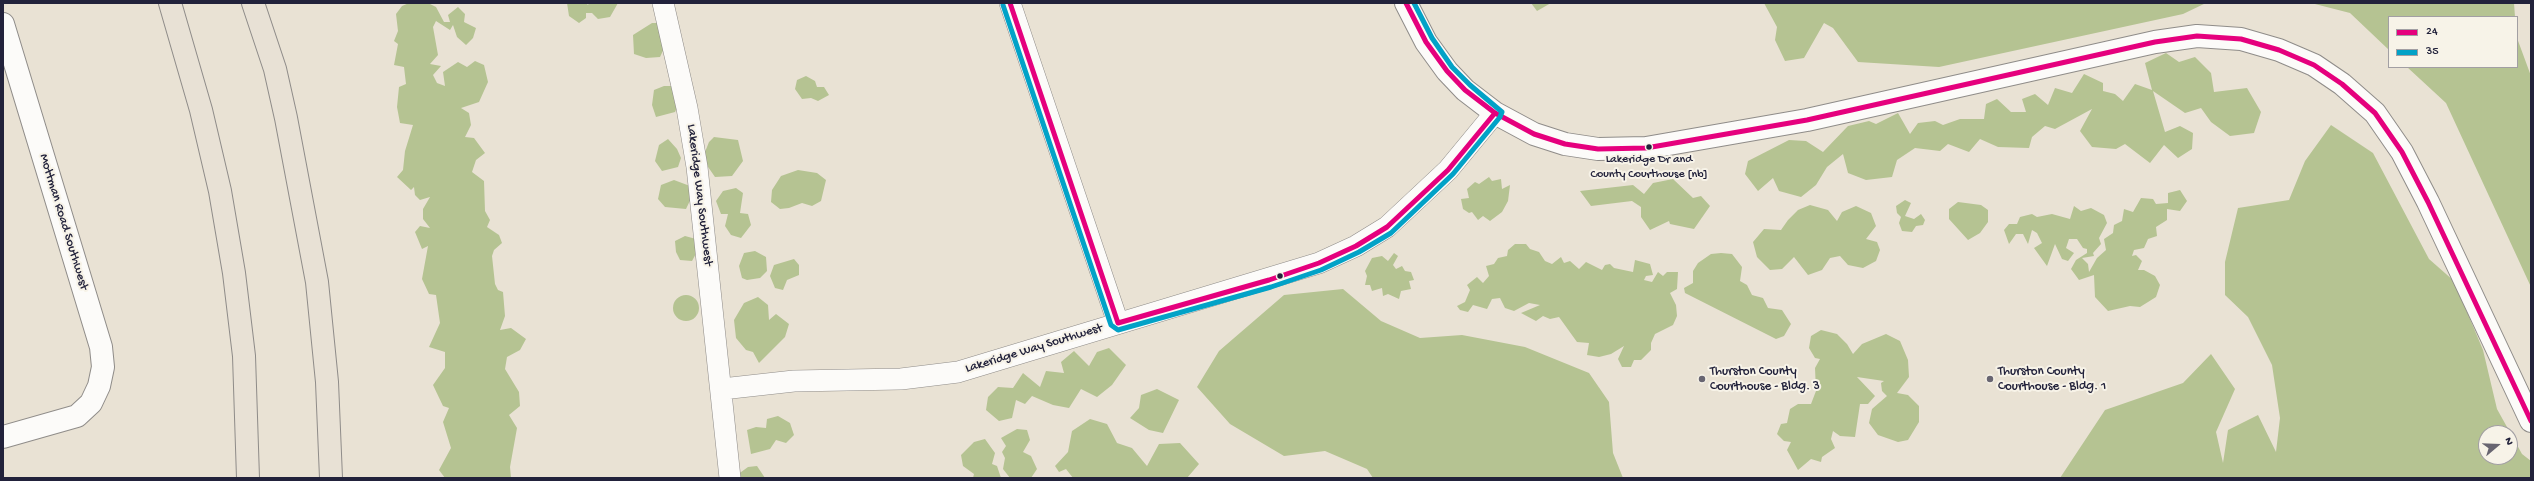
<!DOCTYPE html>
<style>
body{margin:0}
#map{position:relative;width:2534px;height:481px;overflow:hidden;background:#e9e2d4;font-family:"Gochi Hand",sans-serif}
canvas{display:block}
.frame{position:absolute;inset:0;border:4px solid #22223b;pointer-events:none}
.legend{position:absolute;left:2388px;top:16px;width:130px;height:52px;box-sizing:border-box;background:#f7f3e8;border:1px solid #a29fa3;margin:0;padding:5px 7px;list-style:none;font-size:12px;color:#22223b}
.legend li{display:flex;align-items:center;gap:8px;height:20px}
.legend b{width:20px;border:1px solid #a29fa3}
.north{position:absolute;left:2478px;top:425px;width:40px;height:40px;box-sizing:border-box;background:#f7f3e8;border:1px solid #a29fa3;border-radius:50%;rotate:71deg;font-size:11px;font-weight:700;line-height:16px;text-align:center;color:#22223b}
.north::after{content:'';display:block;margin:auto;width:14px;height:18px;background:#686571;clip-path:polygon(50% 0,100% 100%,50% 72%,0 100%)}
</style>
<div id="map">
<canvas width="2534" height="481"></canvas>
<div class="frame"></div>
<ul class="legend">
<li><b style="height:5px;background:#e5007d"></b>24</li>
<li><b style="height:5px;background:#02a2c7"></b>35</li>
</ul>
<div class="north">N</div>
</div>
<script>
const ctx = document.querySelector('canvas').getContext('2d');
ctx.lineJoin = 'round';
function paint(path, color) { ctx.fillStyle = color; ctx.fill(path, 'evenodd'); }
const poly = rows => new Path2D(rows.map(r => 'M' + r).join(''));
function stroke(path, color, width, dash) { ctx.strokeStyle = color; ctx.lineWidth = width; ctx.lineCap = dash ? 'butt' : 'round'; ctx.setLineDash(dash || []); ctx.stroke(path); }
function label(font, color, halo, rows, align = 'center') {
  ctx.font = font + ' "Gochi Hand",sans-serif'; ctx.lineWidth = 4; ctx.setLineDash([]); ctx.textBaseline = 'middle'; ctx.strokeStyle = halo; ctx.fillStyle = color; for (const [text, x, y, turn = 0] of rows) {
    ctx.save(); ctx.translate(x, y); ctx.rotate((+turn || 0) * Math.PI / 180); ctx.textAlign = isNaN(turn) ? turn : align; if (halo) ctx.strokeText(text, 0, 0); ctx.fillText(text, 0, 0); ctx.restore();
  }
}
paint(poly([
 [409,3,428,3,436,7,444,22,450,22,448,15,458,7,465,14,464,22,476,28,473,38,466,45,457,37,453,25,450,30,436,21,433,27,438,55,430,64,441,66,433,75,437,83,445,86,443,72,458,62,467,67,475,61,484,65,488,82,479,102,461,108,469,113,471,125,465,137,474,138,485,153,476,160,472,172,484,181,485,211,490,220,487,227,499,235,502,243,494,250,492,256,495,284,498,290,503,292,505,316,500,330,511,328,526,339,520,350,507,357,505,369,519,392,520,406,509,415,517,428,510,467,511,478,445,478,439,470,451,448,443,422,449,408,443,406,433,385,445,368,445,352,429,347,440,323,436,295,429,294,422,279,428,246,422,249,415,232,420,226,430,228,423,219,423,209,430,197,420,200,415,195,414,187,411,190,397,177,403,170,405,151,413,125,400,123,397,107,399,87,406,84,404,67,394,65,398,44,394,41,398,31,396,14,402,6],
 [567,3,586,3,588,5,589,3,618,3,610,17,598,19,592,13,586,13,586,18,579,23,569,16],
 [1531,3,1551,3,1537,11],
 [1764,3,2206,3,2183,14,1939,67,1858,62,1833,28,1824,23,1804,58,1785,61,1775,40,1777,27],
 [2311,3,2514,3,2515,17,2389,17,2389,50,2350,13],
 [652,23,663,23,669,38,660,57,646,58,634,54,633,35],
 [2517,38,2531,76,2531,287,2446,103,2407,67,2517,67],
 [2166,53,2179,62,2195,57,2211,73,2214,92,2247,88,2261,112,2254,133,2230,136,2211,122,2201,108,2185,113,2153,91,2165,132,2180,126,2193,133,2192,149,2178,158,2164,145,2150,163,2125,144,2116,149,2092,147,2080,131,2092,109,2055,129,2045,126,2032,137,2029,148,1998,147,1980,139,1969,152,1948,144,1940,151,1915,148,1897,160,1892,177,1866,180,1848,173,1843,154,1827,167,1816,185,1801,197,1779,191,1773,178,1758,191,1745,174,1748,161,1789,140,1806,141,1823,152,1848,126,1869,121,1876,124,1898,113,1910,134,1918,123,1935,121,1943,125,1960,119,1984,119,1986,104,1997,99,2011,112,2026,112,2022,99,2035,94,2048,105,2055,88,2072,93,2084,74,2103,83,2103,91,2115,94,2123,101,2135,84,2152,90,2145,63],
 [806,76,815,81,817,87,824,87,829,95,818,101,811,98,802,99,795,89,797,80],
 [664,86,676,86,682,97,675,112,656,117,652,105,654,90],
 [2331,125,2373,153,2429,259,2454,281,2483,350,2497,409,2522,454,2531,461,2531,478,2060,478,2105,410,2183,383,2211,354,2235,389,2216,432,2223,463,2228,430,2258,415,2276,452,2280,418,2272,365,2248,317,2225,295,2225,262,2238,208,2289,200,2305,161],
 [2486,433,2510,433,2510,457,2486,457],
 [714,137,738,140,743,161,732,176,715,177,706,164,703,157,709,142],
 [668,139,677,149,681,158,678,167,662,171,655,161,659,145],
 [798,170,817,173,826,180,821,201,812,206,802,203,789,208,780,209,771,202,772,190,781,176],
 [1489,177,1492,181,1501,179,1502,189,1510,185,1508,201,1502,212,1490,221,1483,216,1478,220,1472,212,1469,213,1463,209,1461,199,1469,198,1467,189,1475,182,1479,184],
 [1673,179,1693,198,1701,196,1710,206,1694,229,1670,224,1669,221,1650,230,1641,217,1641,207,1632,201,1591,206,1580,191,1633,185,1644,194,1653,183],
 [674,180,690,186,695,190,686,209,665,207,658,199,661,185],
 [736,188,743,193,740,213,748,214,751,225,741,238,731,235,725,226,728,214,721,214,716,201,723,191],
 [2180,190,2187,201,2180,211,2167,209,2167,220,2156,227,2157,236,2148,239,2144,248,2134,250,2132,256,2136,255,2142,261,2138,270,2144,270,2155,276,2160,285,2156,297,2140,307,2130,306,2108,311,2095,297,2094,275,2079,280,2071,269,2076,260,2087,253,2087,249,2083,248,2077,239,2069,239,2066,248,2074,253,2068,261,2062,259,2055,244,2047,266,2034,248,2042,243,2037,233,2032,230,2028,244,2023,234,2016,234,2009,244,2004,230,2009,224,2017,224,2020,217,2032,214,2037,217,2052,214,2070,219,2074,206,2081,211,2091,208,2104,215,2107,223,2099,238,2101,244,2093,253,2094,256,2082,258,2088,264,2089,272,2097,258,2106,250,2104,239,2113,233,2114,225,2122,221,2124,209,2133,212,2141,198,2153,199,2156,204,2168,203,2168,193],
 [1905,200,1911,203,1905,216,1914,219,1921,214,1925,220,1923,225,1916,226,1912,232,1902,231,1899,223,1901,217,1897,213,1896,206],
 [1958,202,1981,205,1988,210,1988,222,1980,233,1968,240,1949,219,1949,209],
 [1810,205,1828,210,1837,221,1842,212,1856,206,1871,213,1876,226,1866,239,1877,242,1880,250,1876,261,1863,268,1848,265,1840,256,1830,258,1822,270,1808,275,1794,257,1782,269,1770,270,1757,257,1753,242,1764,229,1781,230,1788,220,1798,210],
 [685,236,696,239,699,248,692,261,680,260,676,252,675,241],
 [1515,244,1526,244,1530,249,1539,252,1545,261,1552,264,1561,257,1564,263,1570,261,1579,269,1586,262,1602,270,1605,265,1610,264,1614,268,1633,272,1635,260,1650,264,1653,275,1646,276,1644,280,1652,282,1658,272,1663,276,1667,272,1678,272,1677,289,1670,293,1676,305,1677,316,1673,325,1655,334,1651,343,1651,350,1641,360,1634,360,1631,367,1622,367,1618,359,1624,346,1611,354,1599,357,1587,355,1589,343,1577,342,1559,317,1550,319,1543,316,1536,321,1521,313,1540,305,1529,303,1514,311,1505,308,1500,298,1492,299,1487,309,1473,305,1468,312,1460,310,1457,306,1465,302,1470,290,1467,285,1477,277,1483,283,1489,276,1486,266,1494,264,1498,258,1507,256,1508,250],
 [755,251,766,257,767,271,760,278,747,280,742,278,739,266,744,253],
 [1394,253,1398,256,1393,265,1396,269,1402,266,1405,271,1411,272,1414,280,1409,281,1411,289,1401,291,1399,299,1388,294,1383,296,1382,288,1372,291,1370,285,1365,285,1367,276,1365,271,1372,258,1382,256,1388,261],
 [1721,253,1732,254,1742,267,1740,281,1747,285,1752,295,1763,298,1768,308,1782,310,1791,324,1784,336,1776,339,1685,293,1684,288,1693,283,1693,271,1698,263,1711,254],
 [794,259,799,265,799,275,787,280,783,290,775,288,770,276,774,265],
 [1343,289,1381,321,1420,338,1462,335,1525,347,1589,373,1609,402,1613,453,1623,478,1373,478,1367,469,1325,451,1284,456,1230,424,1197,387,1219,351,1284,295],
 '673 308a13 13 0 1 1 26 0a13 13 0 1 1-26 0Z',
 [758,297,768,305,769,320,776,314,789,324,785,337,759,363,753,352,746,350,736,338,734,320,744,303],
 [1821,330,1837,334,1847,344,1853,354,1862,344,1886,334,1900,341,1908,360,1909,377,1897,393,1908,395,1919,406,1919,422,1908,440,1898,442,1878,435,1869,423,1872,409,1887,396,1882,391,1881,383,1884,381,1857,377,1875,396,1868,404,1860,404,1855,437,1840,436,1833,431,1831,439,1835,448,1822,457,1821,462,1811,459,1798,470,1787,450,1791,442,1784,441,1777,434,1781,424,1787,423,1790,409,1798,404,1811,404,1816,391,1815,368,1820,359,1815,358,1809,348,1811,336],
 [1109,348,1126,365,1112,385,1097,397,1081,389,1069,408,1053,405,1032,396,1025,404,1016,400,1012,418,999,421,986,410,988,397,998,387,1013,388,1023,373,1040,387,1046,371,1064,373,1061,362,1074,351,1089,366,1097,352],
 [1157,389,1179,400,1163,433,1149,430,1130,418,1139,408,1141,395],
 [778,416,790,423,794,435,786,443,776,440,770,449,751,454,747,430,756,427,766,428,767,419],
 [1090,419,1107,424,1117,443,1132,448,1147,466,1159,444,1180,443,1199,464,1187,478,1073,478,1066,469,1059,472,1055,466,1068,452,1072,431],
 [1017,429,1027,430,1030,440,1023,452,1031,456,1037,469,1031,478,1010,478,1003,469,1005,458,1002,452,1006,446,1001,438],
 [985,439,995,453,992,464,997,466,1001,478,973,478,974,474,963,466,961,455,974,442],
 [757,466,765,478,738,478,737,475,748,467]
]), '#b5c392');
const minor = poly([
 [663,3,687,108,697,167,730,478],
 [1010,3,1118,323],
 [722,389,794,381,901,379,958,372,1319,263,1356,246,1387,227,1448,170,1495,113]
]);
const tertiary = poly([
 [1406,3,1426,42,1447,71,1465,90,1495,113,1534,134,1565,144,1598,149,1646,148,1807,120,2155,42,2197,36,2241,39,2279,50,2314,65,2342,84,2375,113,2402,152,2428,202,2531,421],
 [3,24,101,347,103,367,99,386,91,403,77,416,3,437]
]);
const motorway = poly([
 [170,3,201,110,220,191,234,273,244,356,248,478],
 [253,3,275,69,286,118,317,282,327,382,331,478]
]);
stroke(minor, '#8f8c89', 22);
stroke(tertiary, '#8f8c89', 24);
stroke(motorway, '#8f8c89', 24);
stroke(minor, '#fcfbf9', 21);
stroke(tertiary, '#fcfbf9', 22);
stroke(motorway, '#e8e1d5', 22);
stroke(poly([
 [1010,3,1118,323,1269,280,1319,263,1356,246,1387,227,1448,170,1495,113],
 [1406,3,1426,42,1447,71,1465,90,1495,113,1534,134,1565,144,1598,149,1646,148,1807,120,2155,42,2197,36,2241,39,2279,50,2314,65,2342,84,2375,113,2402,152,2428,202,2531,421]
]), '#e5007d', 5);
stroke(poly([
 [1003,5,1111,325,1118,330,1271,287,1321,270,1359,252,1391,233,1453,174,1500,117,1502,112,1470,85,1452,67,1432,38,1414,3]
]), '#02a2c7', 5);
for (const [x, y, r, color] of [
 [1649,147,3.5,"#22223b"],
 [1280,276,3.5,"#22223b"],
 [1702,379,4,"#686571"],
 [1990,379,4,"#686571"]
]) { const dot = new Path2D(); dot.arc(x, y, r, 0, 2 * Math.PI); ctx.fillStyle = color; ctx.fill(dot); stroke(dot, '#f7f3e8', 1.5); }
label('12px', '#22223b', '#f7f3e8', [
 ["Lakeridge Dr and",1649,160],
 ["County Courthouse [nb]",1649,175]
]);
label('13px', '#22223b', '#f7f3e8', [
 ["Lakeridge Way Southwest",699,195,83],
 ["Mottman Road Southwest",63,222,73],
 ["Lakeridge Way Southwest",1034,349,-17]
]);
label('13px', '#22223b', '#f7f3e8', [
 ["Thurston County",1710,372],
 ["Courthouse - Bldg. 3",1710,387],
 ["Thurston County",1998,372],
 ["Courthouse - Bldg. 1",1998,387]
], 'left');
</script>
